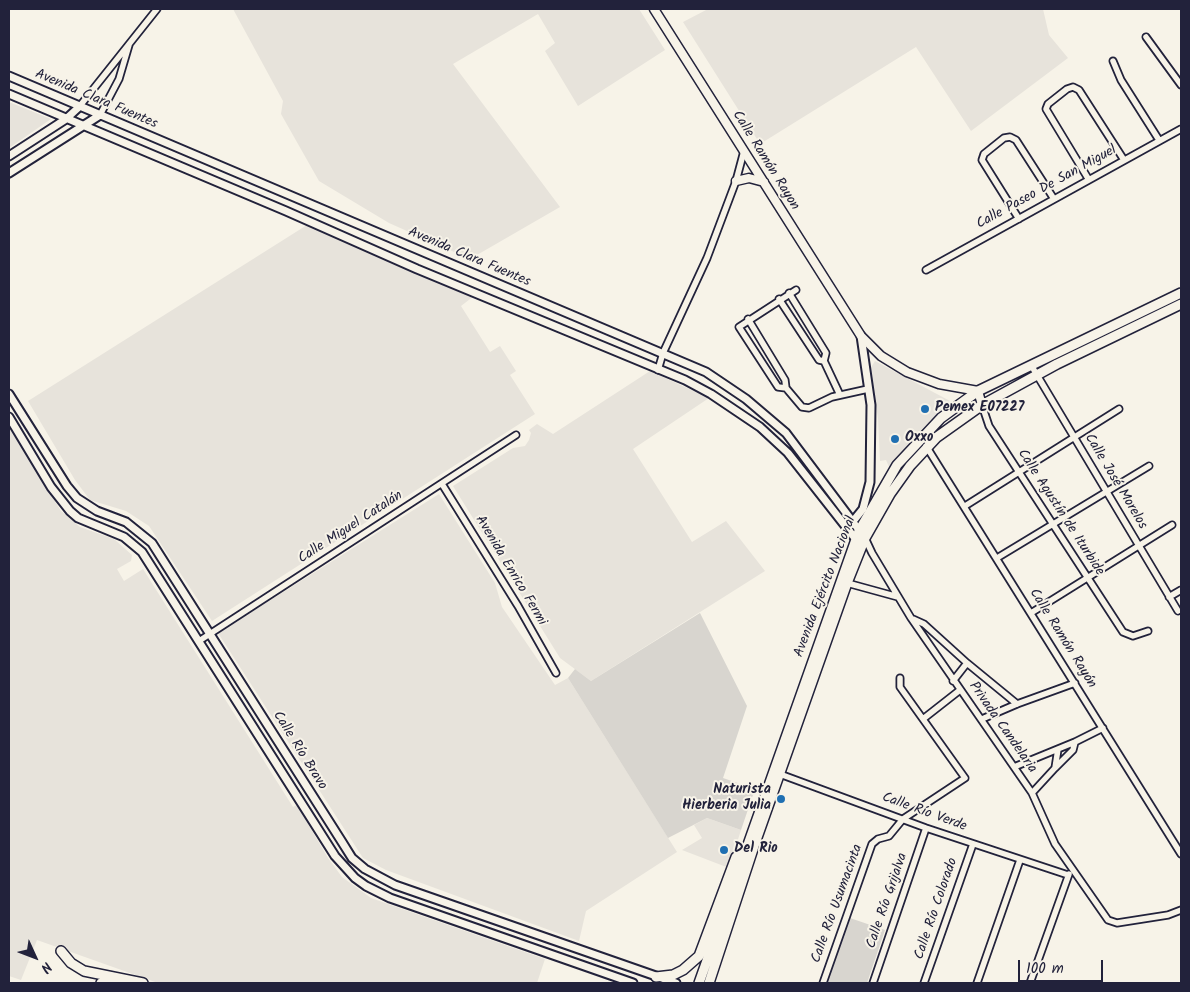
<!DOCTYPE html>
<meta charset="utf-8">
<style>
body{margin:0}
#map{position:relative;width:1190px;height:992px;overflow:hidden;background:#f7f3e8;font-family:Kalam,sans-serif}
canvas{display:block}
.frame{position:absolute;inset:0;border:10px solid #22223b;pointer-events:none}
.north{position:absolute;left:10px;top:932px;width:50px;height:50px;-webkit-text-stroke:4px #f7f3e8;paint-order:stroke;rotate:133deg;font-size:14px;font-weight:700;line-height:20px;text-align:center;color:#22223b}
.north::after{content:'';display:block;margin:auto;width:18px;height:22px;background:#22223b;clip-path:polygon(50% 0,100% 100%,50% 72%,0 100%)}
.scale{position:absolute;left:1018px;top:960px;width:85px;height:22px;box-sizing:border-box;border:2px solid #22223b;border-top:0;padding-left:6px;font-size:15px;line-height:18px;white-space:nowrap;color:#22223b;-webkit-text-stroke:4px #f7f3e8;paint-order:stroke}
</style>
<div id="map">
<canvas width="1190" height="992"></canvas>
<div class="frame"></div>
<div class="north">N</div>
<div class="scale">100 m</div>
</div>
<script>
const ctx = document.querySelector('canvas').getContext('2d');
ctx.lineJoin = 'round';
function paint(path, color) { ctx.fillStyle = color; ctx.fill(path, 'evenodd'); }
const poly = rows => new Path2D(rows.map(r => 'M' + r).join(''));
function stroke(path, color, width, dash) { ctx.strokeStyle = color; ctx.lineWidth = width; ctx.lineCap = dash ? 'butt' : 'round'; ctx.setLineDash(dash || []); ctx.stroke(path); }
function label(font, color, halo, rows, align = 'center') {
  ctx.font = font + ' Kalam,sans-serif'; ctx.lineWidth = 4; ctx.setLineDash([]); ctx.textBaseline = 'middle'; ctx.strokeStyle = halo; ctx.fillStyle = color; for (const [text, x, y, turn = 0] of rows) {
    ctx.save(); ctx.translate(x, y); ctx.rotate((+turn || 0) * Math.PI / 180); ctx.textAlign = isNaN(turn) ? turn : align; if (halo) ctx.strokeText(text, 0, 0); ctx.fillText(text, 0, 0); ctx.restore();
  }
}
paint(poly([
 [233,9,639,9,665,50,578,106,545,51,555,43,538,14,453,64,560,207,470,259,389,223,319,181,281,114,283,101],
 [708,9,1043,9,1049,35,1068,58,971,131,916,47,760,144,683,22],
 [9,102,51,119,9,148],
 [307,225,474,296,461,306,490,352,500,346,516,371,510,375,535,414,212,621,149,526,126,511,90,500,75,480,28,401],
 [875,361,950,401,911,440,890,469,886,460,880,461,878,418,870,369],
 [650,371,709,398,633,449,692,542,726,521,765,571,591,681,560,658,453,486,513,448,525,446,529,440,531,433,529,430,537,424,553,434],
 [9,427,61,511,80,527,114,539,132,555,131,561,117,569,124,581,143,569,293,807,297,805,328,858,342,877,371,898,545,959,537,983,158,983,37,940,21,980,9,976],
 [439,494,495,583,502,607,555,685,568,678,677,852,586,911,579,941,386,870,363,858,218,633],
 [707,818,741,830,729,868,682,850,702,838,694,825]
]), '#e7e3db');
paint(poly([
 [700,613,747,706,723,778,755,789,741,830,707,818,668,838,568,678,575,669,591,681],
 [850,918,885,930,867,983,827,983]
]), '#d8d5cf');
const minor = poly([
 [1146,37,1181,85],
 [1113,61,1121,80,1159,140],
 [79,107,157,9],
 [100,115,119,79,129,45],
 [1089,180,1046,109,1048,104,1067,89,1073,87,1079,90,1124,160],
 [1019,219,982,160,984,154,1004,138,1010,137,1016,140,1054,199],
 [926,270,1181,129],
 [789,293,826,353,824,361],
 [779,299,819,360,824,361,840,395],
 [748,319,785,380,786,388,802,407,809,408,832,397,868,389],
 [1031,365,1178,611],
 [658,370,663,353,707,258,736,181,744,151],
 [786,388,778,387,739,327,796,290],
 [982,405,989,426,1123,632,1133,636,1148,631],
 [926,446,1181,854],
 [442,484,518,606,556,673],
 [965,506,1119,409],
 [865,538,872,553,911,618,1032,793,1055,844,1108,920,1117,923,1168,915,1181,910],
 [997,558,1149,466],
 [847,583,898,597],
 [1169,597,1181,590],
 [1031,613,1172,525],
 [913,619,924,624,967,663,953,681],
 [199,641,516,435],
 [967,663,1017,704],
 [923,719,960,690],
 [982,719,1017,704,1075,683],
 [1014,767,1075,742,1103,728],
 [1055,768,1073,750,1075,742],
 [777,773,926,828,1068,875],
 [1032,793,1055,768,1058,749],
 [823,983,872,844,878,839,889,836,903,819,965,778,900,687,900,678],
 [873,983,926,828],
 [924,983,973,844],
 [977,983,1020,860],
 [1030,983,1069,874]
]);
const tertiary = poly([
 [9,76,706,372,746,399,786,433,862,534],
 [9,94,286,211,417,269,685,380,711,394,760,427,788,453,858,542],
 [9,156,66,119,79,107],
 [9,173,100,115],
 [9,394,67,486,77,498,97,511,126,522,152,543,342,842,352,858,365,869,395,885,676,983],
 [9,417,51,487,70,511,78,518,124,537,142,552,335,856,355,878,366,886,390,898,633,983],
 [850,525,863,509,870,482,871,405,861,336]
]);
const secondary = poly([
 [654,9,861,336,881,356,907,372,939,384,978,391,982,405],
 [736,181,749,178,764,182]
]);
const primary = poly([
 [61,951,71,963,84,971,143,983],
 [656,977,673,975,683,970,699,956,736,857,744,852],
 [101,983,120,983],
 [699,983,859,531,897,465,941,418,978,391,1181,293],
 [709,983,754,846,847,583,865,538,890,494,910,466,937,437,982,405,1057,364,1181,304]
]);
stroke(minor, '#22223b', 9);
stroke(tertiary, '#22223b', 11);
stroke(secondary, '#22223b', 11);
stroke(primary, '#22223b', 12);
stroke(minor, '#f7f3e8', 5.5);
stroke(tertiary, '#f7f3e8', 7);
stroke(secondary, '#f7f3e8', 8);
stroke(primary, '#f7f3e8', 9);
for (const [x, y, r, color] of [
 [925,409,5,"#1f6fb2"],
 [895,439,5,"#1f6fb2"],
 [781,799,5,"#1f6fb2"],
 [724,850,5,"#1f6fb2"]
]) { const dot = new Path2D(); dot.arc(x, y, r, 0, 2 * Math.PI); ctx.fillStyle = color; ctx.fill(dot); stroke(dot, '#f7f3e8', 2); }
label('14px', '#22223b', '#f7f3e8', [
 ["Avenida Clara Fuentes",96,100,23],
 ["Calle Ramón Rayon",765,161,58],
 ["Calle Paseo De San Miguel",1047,188,-29],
 ["Avenida Clara Fuentes",469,258,23],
 ["Calle José Morelos",1115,482,59],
 ["Calle Agustín de Iturbide",1060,513,57],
 ["Calle Miguel Catalán",351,528,-33],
 ["Avenida Enrico Fermi",510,571,59],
 ["Avenida Ejército Nacional",826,587,-69],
 ["Calle Ramón Rayón",1062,639,58],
 ["Privada Candelaria",1002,728,55],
 ["Calle Río Bravo",299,751,58],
 ["Calle Río Verde",924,813,20],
 ["Calle Río Grijalva",888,901,-71],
 ["Calle Río Usumacinta",838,904,-70],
 ["Calle Río Colorado",937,909,-71]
]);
label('bold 14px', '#22223b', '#f7f3e8', [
 ["Pemex E07227",935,409],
 ["Oxxo",905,439],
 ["Naturista",771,791,"right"],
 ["Hierberia Julia",771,807,"right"],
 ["Del Rio",734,850]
], 'left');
</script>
